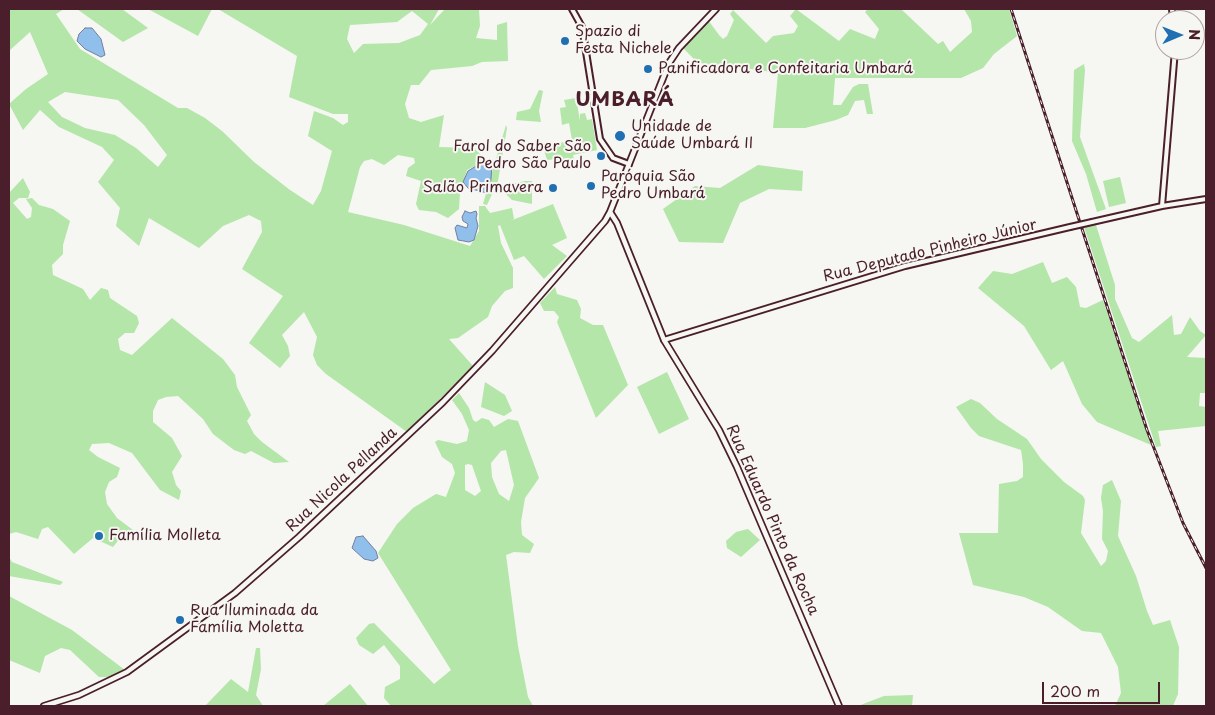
<!DOCTYPE html>
<meta charset="utf-8">
<style>
body{margin:0}
#map{position:relative;width:1215px;height:715px;overflow:hidden;background:#f6f6f2;font-family:"Playpen Sans",sans-serif}
canvas{display:block}
.frame{position:absolute;inset:0;border:10px solid #4a1f2b;pointer-events:none}
.north{position:absolute;left:1155px;top:10px;width:50px;height:50px;box-sizing:border-box;background:#f6f6f2;border:1px solid #b1a0a2;border-radius:50%;rotate:89deg;font-size:14px;font-weight:700;line-height:20px;text-align:center;color:#4a1f2b}
.north::after{content:'';display:block;margin:auto;width:18px;height:22px;background:#1f6fb2;clip-path:polygon(50% 0,100% 100%,50% 72%,0 100%)}
.scale{position:absolute;left:1042px;top:682px;width:118px;height:22px;box-sizing:border-box;border:2px solid #4a1f2b;border-top:0;padding-left:6px;font-size:15px;line-height:18px;white-space:nowrap;color:#4a1f2b;-webkit-text-stroke:4px #f6f6f2;paint-order:stroke}
</style>
<div id="map">
<canvas width="1215" height="715"></canvas>
<div class="frame"></div>
<div class="north">N</div>
<div class="scale">200 m</div>
</div>
<script>
const ctx = document.querySelector('canvas').getContext('2d');
ctx.lineJoin = 'round';
function paint(path, color) { ctx.fillStyle = color; ctx.fill(path, 'evenodd'); }
const poly = rows => new Path2D(rows.map(r => 'M' + r).join(''));
function stroke(path, color, width, dash) { ctx.strokeStyle = color; ctx.lineWidth = width; ctx.lineCap = dash ? 'butt' : 'round'; ctx.setLineDash(dash || []); ctx.stroke(path); }
function label(font, color, halo, rows, align = 'center') {
  ctx.font = font + ' "Playpen Sans",sans-serif'; ctx.lineWidth = 4; ctx.setLineDash([]); ctx.textBaseline = 'middle'; ctx.strokeStyle = halo; ctx.fillStyle = color; for (const [text, x, y, turn = 0] of rows) {
    ctx.save(); ctx.translate(x, y); ctx.rotate((+turn || 0) * Math.PI / 180); ctx.textAlign = isNaN(turn) ? turn : align; if (halo) ctx.strokeText(text, 0, 0); ctx.fillText(text, 0, 0); ctx.restore();
  }
}
paint(poly([
 [9,9,64,9,56,14,80,49,178,108,187,108,205,118,222,131,254,162,290,190,313,205,321,191,332,151,308,136,314,111,333,118,343,125,348,122,348,114,333,114,289,97,297,56,218,9,439,9,430,25,445,9,479,9,480,26,476,38,497,40,497,25,507,22,508,61,482,62,472,66,431,70,419,85,411,85,405,104,409,118,421,122,444,115,439,147,474,148,486,160,467,170,460,192,459,209,448,218,436,212,419,210,416,204,421,181,406,176,408,168,415,163,414,158,398,155,384,165,372,159,364,161,360,167,348,212,404,225,470,246,479,231,479,206,485,206,490,213,512,208,514,219,510,221,553,204,567,238,552,245,567,256,544,279,524,256,514,260,500,225,498,226,501,243,513,268,513,288,505,291,492,306,488,317,458,338,449,339,473,366,407,432,326,374,317,365,313,355,317,337,304,312,282,335,288,346,290,356,280,368,249,343,283,296,242,269,262,232,261,221,249,215,223,226,199,248,149,218,139,246,116,226,120,208,98,182,114,160,102,147,59,127,40,110,23,130,9,104,26,89,48,74,30,32,9,51],
 [412,11,428,24,420,35,399,43,363,44,354,53,347,39,350,25,397,22],
 [65,92,118,100,144,125,167,155,158,167,136,148,115,135,85,128,62,117,48,102],
 [77,9,122,9,148,28,123,42],
 [148,9,212,9,198,36],
 [796,9,839,41,850,29,875,39,879,29,865,12,868,9,901,9,938,44,943,41,950,52,972,32,971,21,964,9,1009,9,1017,36,994,54,983,68,961,78,835,78,833,105,841,105,853,87,859,84,868,84,873,114,867,114,864,100,855,101,848,115,836,120,805,128,773,128,778,73,745,68,711,67,696,61,682,47,708,20,719,35,723,39,727,36,734,20,730,14,733,10,766,43,773,36,794,33,798,26,790,16],
 [1084,64,1085,70,1080,137,1106,209,1097,212,1086,174,1072,141,1074,70],
 [539,90,543,91,539,111,541,122,516,120,517,112,530,109],
 [576,98,580,121,580,114,585,113,587,120,592,119,597,150,573,155,574,160,558,165,558,159,547,160,543,147,572,140,569,123,562,125,560,108,566,107,564,100],
 [506,125,507,128,498,181,487,205,483,204],
 [758,165,803,171,802,191,769,189,740,203,723,243,679,242,663,209,695,186,720,188],
 [1120,177,1126,203,1109,207,1103,181],
 [23,178,30,192,28,198,19,198,13,203,27,219,31,217,32,208,26,199,32,198,39,205,53,209,70,221,63,245,63,254,52,265,53,275,83,289,90,300,101,288,108,290,110,298,137,316,139,323,134,333,125,333,118,339,120,350,132,355,172,318,223,359,235,375,237,387,251,415,247,421,254,434,262,442,289,462,274,463,251,451,245,454,234,450,213,434,203,419,178,396,166,397,158,400,153,411,153,422,172,438,182,456,172,472,176,485,181,491,179,500,160,490,132,453,109,443,92,444,89,450,98,457,120,468,117,477,109,482,105,492,107,504,117,518,137,533,121,537,113,547,93,538,74,554,48,527,42,529,38,539,16,532,9,534,9,193],
 [525,181,532,181,532,204,512,200,506,194,511,184],
 [1096,225,1115,285,1115,299,1132,338,1139,342,1172,315,1174,335,1181,334,1190,317,1200,331,1206,335,1187,357,1206,358,1206,393,1200,393,1199,406,1206,407,1206,426,1158,431,1161,446,1156,447,1084,227],
 [1043,262,1052,283,1067,277,1076,287,1080,307,1086,308,1103,300,1151,445,1097,422,1082,404,1063,361,1051,370,1024,326,978,288,993,271,1012,274],
 [555,287,557,294,577,300,581,309,580,318,593,325,603,325,628,385,596,418,557,322,559,317,554,311,544,311,540,303],
 [667,372,689,419,659,434,637,387],
 [485,382,505,395,512,411,504,416,481,407],
 [459,393,469,408,473,420,476,422,482,418,489,420,494,427,508,419,518,421,539,478,525,498,521,522,522,535,534,544,530,553,514,552,506,555,518,646,528,697,533,706,391,706,384,698,385,687,400,679,400,666,384,645,373,654,359,645,356,638,369,624,374,623,434,684,451,670,378,553,397,524,413,508,436,494,446,497,455,473,452,464,442,457,435,442,438,440,457,444,467,441,469,430,462,414,452,400],
 [506,450,514,485,509,501,499,494,492,477,491,463,501,451],
 [468,464,472,465,481,491,475,496,465,490,465,465],
 [971,399,980,403,997,419,1027,439,1041,459,1064,482,1083,496,1085,500,1081,533,1101,566,1106,561,1108,551,1102,539,1103,511,1101,498,1103,485,1112,480,1121,501,1118,536,1136,576,1147,611,1153,625,1170,620,1179,647,1178,694,1173,706,1115,706,1121,693,1118,667,1101,633,1082,631,1048,607,1024,597,973,585,959,533,998,533,999,484,1017,481,1023,477,1023,464,1021,450,979,436,971,428,956,407],
 [748,529,760,540,741,557,727,548,726,541,736,532],
 [9,557,12,562,63,582,60,585,9,576],
 [9,596,72,630,125,670,112,677,99,677,70,650,61,648,45,656,40,673,9,660],
 [256,648,260,648,261,669,256,695,263,706,205,706,231,679,248,692],
 [350,684,368,706,323,706],
 [913,695,912,706,858,706,884,696]
]), '#b3e6a8');
const water = poly([
 [85,28,92,28,101,39,105,55,101,57,85,49,77,41,79,34,85,28],
 [481,163,492,166,490,190,487,193,468,188,463,182,468,171,481,163],
 [465,211,470,213,476,211,477,214,476,218,478,226,474,240,469,242,458,240,455,228,457,225,467,228,468,224,463,221,462,217,465,211],
 [363,536,376,551,378,558,373,561,364,559,352,548,356,537,363,536]
]);
paint(water, '#90bfeb');
stroke(water, '#747f9e', 1);
const tertiary = poly([
 [572,9,582,27,600,139,613,158,629,164],
 [1172,9,1173,20],
 [1162,206,1175,50],
 [1092,222,1162,206,1206,199],
 [664,340,905,266,1070,227]
]);
const secondary = poly([
 [610,212,617,223,664,340,719,430,737,467,839,706],
 [44,706,79,695,127,672,235,593,299,537,443,402,492,351,605,221,610,212,669,63,679,48,716,9]
]);
stroke(tertiary, '#4a1f2b', 8);
stroke(secondary, '#4a1f2b', 8);
stroke(tertiary, '#f6f6f2', 4);
stroke(secondary, '#f6f6f2', 4.5);
const rail = poly([
 [1011,9,1147,430,1183,523,1206,568]
]);
stroke(rail, '#4a1f2b', 3);
stroke(rail, '#f6f6f2', 1, [4]);
const tertiaryBridge = poly([
 [1070,227,1092,222]
]);
stroke(tertiaryBridge, '#4a1f2b', 8, []);
stroke(tertiaryBridge, '#f6f6f2', 4);
for (const [x, y, r, color] of [
 [565,41,5,"#1f6fb2"],
 [648,69,5,"#1f6fb2"],
 [620,136,6,"#1f6fb2"],
 [601,156,5,"#1f6fb2"],
 [591,186,5,"#1f6fb2"],
 [553,188,5,"#1f6fb2"],
 [99,536,5,"#1f6fb2"],
 [180,620,5,"#1f6fb2"]
]) { const dot = new Path2D(); dot.arc(x, y, r, 0, 2 * Math.PI); ctx.fillStyle = color; ctx.fill(dot); stroke(dot, '#f6f6f2', 2); }
label('15px', '#4a1f2b', '#f6f6f2', [
 ["Spazio di",575,32],
 ["Festa Nichele",575,49],
 ["Panificadora e Confeitaria Umbará",658,69],
 ["Unidade de",631,127],
 ["Saúde Umbará II",631,144],
 ["Farol do Saber São",591,147,"right"],
 ["Pedro São Paulo",591,164,"right"],
 ["Paróquia São",601,177],
 ["Pedro Umbará",601,194],
 ["Salão Primavera",543,188,"right"],
 ["Família Molleta",109,536],
 ["Rua Iluminada da",190,611],
 ["Família Moletta",190,628]
], 'left');
label('15px', '#4a1f2b', '#f6f6f2', [
 ["Rua Deputado Pinheiro Júnior",930,251,-14],
 ["Rua Nicola Pellanda",342,480,-43],
 ["Rua Eduardo Pinto da Rocha",772,520,66]
]);
ctx.letterSpacing = '1px';
label('bold 20px', '#4a1f2b', '#f6f6f2', [
 ["UMBARÁ",625,100]
]);
ctx.letterSpacing = '0px';
</script>
